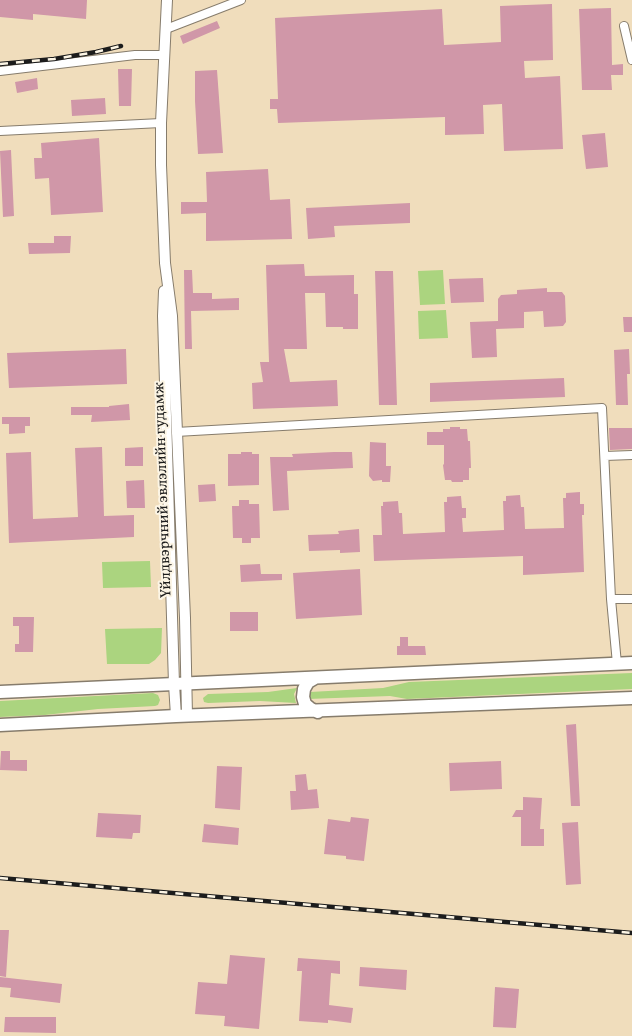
<!DOCTYPE html>
<meta charset="utf-8">
<style>
body{margin:0}
canvas{display:block;background:#f0ddbc}
</style>
<canvas width="632" height="1036"></canvas>
<script>
const ctx = document.querySelector('canvas').getContext('2d');
ctx.lineJoin = 'round';
function paint(path, color) { ctx.fillStyle = color; ctx.fill(path, 'evenodd'); }
const poly = rows => new Path2D(rows.map(r => 'M' + r).join(''));
function stroke(path, color, width, dash) { ctx.strokeStyle = color; ctx.lineWidth = width; ctx.lineCap = dash ? 'butt' : 'round'; ctx.setLineDash(dash || []); ctx.stroke(path); }
function label(font, color, halo, rows, align = 'center') {
  ctx.font = font + ' Vollkorn,serif'; ctx.lineWidth = 4; ctx.setLineDash([]); ctx.textBaseline = 'middle'; ctx.strokeStyle = halo; ctx.fillStyle = color; for (const [text, x, y, turn = 0] of rows) {
    ctx.save(); ctx.translate(x, y); ctx.rotate((+turn || 0) * Math.PI / 180); ctx.textAlign = isNaN(turn) ? turn : align; if (halo) ctx.strokeText(text, 0, 0); ctx.fillText(text, 0, 0); ctx.restore();
  }
}
paint(poly([
 [443,270,445,304,420,305,418,271],
 [446,310,448,338,419,339,418,311],
 [150,561,151,587,103,588,102,562],
 [162,628,161,653,155,660,149,664,107,664,105,629],
 [632,673,632,689,407,699,390,696,308,699,308,693,310,692,383,688,409,682],
 [297,688,294,694,296,703,260,701,208,703,204,702,203,698,208,694,268,692],
 [153,693,158,695,160,700,158,705,155,706,98,709,45,715,0,717,0,701]
]), '#abd47f');
paint(poly([
 [0,0,87,0,86,19,33,14,33,20,0,17],
 [552,4,553,60,524,61,525,78,560,76,563,149,504,151,502,104,483,105,484,134,445,135,445,117,278,123,277,109,270,109,270,99,278,99,275,18,442,9,444,45,501,42,500,6],
 [611,8,612,65,623,64,623,75,611,75,612,90,582,90,579,9],
 [217,21,220,28,183,44,180,36],
 [118,69,132,69,131,106,119,106],
 [217,70,223,153,198,154,195,101,195,71],
 [37,78,38,89,17,93,15,82],
 [105,98,106,114,72,116,71,100],
 [605,133,608,167,586,169,582,135],
 [99,138,103,212,51,215,49,178,35,179,34,158,42,158,41,143],
 [11,150,14,216,3,217,0,151],
 [268,169,270,200,290,199,292,239,206,241,206,213,181,214,181,202,207,202,206,172],
 [410,203,410,223,334,226,335,237,308,239,306,208],
 [54,236,71,236,70,253,29,254,28,243,54,243],
 [304,264,305,276,354,275,354,294,358,294,358,329,343,329,343,327,326,327,325,293,305,293,307,349,284,349,290,382,337,380,338,406,253,409,252,383,263,382,260,362,269,362,266,265],
 [184,270,192,270,193,293,212,293,212,299,239,298,239,310,191,311,192,349,185,349],
 [375,271,393,271,397,405,379,405],
 [483,278,484,302,451,303,449,279],
 [547,288,547,292,562,292,565,296,566,322,563,326,544,327,543,311,524,312,524,328,496,329,497,357,472,358,470,322,498,321,498,299,501,295,517,294,517,290],
 [623,317,632,317,632,332,624,332],
 [126,349,127,384,9,388,7,353],
 [629,349,630,374,627,374,628,405,616,405,614,350],
 [564,378,565,397,430,402,430,383],
 [129,404,130,420,91,422,92,415,71,415,71,407,109,407,109,406],
 [2,417,30,417,30,426,25,426,25,433,9,434,9,424,2,424],
 [450,427,460,427,460,429,467,429,468,441,470,441,471,468,469,468,469,480,463,480,463,482,452,482,451,480,445,480,443,465,444,464,444,445,427,445,427,432,443,432,443,429,450,429],
 [609,428,632,428,632,449,610,450],
 [370,442,386,443,386,466,391,466,390,482,382,482,382,480,373,481,369,476],
 [102,447,104,516,134,515,134,537,9,543,6,453,31,452,33,519,78,517,75,448],
 [143,447,143,466,125,466,125,448],
 [241,452,252,452,252,454,259,454,259,485,228,486,228,454,241,454],
 [334,452,352,452,353,468,287,471,289,510,273,511,270,457,293,457,292,454],
 [144,480,145,508,127,508,126,481],
 [215,484,216,501,199,502,198,485],
 [580,492,580,504,584,504,584,515,582,515,584,572,523,575,523,556,374,561,373,535,382,535,381,506,383,506,383,502,398,501,399,513,402,513,403,534,445,532,444,502,447,502,447,497,461,496,462,508,466,508,466,518,462,518,463,532,504,530,503,501,506,501,506,496,520,495,521,507,524,507,525,529,564,528,563,498,566,498,566,493],
 [239,500,249,500,249,504,259,504,260,538,251,538,251,543,242,543,242,538,233,538,232,506,239,506],
 [359,529,360,552,340,553,340,550,309,551,308,535,339,534,338,531],
 [260,564,261,574,282,574,282,580,241,582,240,565],
 [360,569,362,615,296,619,293,573],
 [230,612,258,612,258,631,230,631],
 [13,617,34,617,33,652,15,652,15,644,19,644,19,626,13,626],
 [400,637,408,637,408,646,425,646,426,655,397,655,397,646,400,646],
 [576,724,580,806,571,806,566,725],
 [1,751,10,751,10,760,27,760,27,771,0,770],
 [501,761,502,789,450,791,449,763],
 [217,766,242,767,240,810,215,808],
 [306,774,308,790,317,789,319,808,291,810,290,791,296,791,295,775],
 [523,797,542,798,540,829,544,829,544,846,521,846,521,817,512,817,516,810,523,810],
 [98,813,141,815,140,833,133,833,132,839,96,837],
 [351,817,369,819,364,861,346,859,346,856,324,854,328,819,350,822],
 [578,822,581,884,566,885,562,823],
 [204,824,239,828,238,845,202,842],
 [0,930,9,930,6,977,0,976],
 [230,955,265,958,259,1029,224,1026,225,1016,195,1014,198,982,227,984],
 [298,958,340,961,340,974,331,973,329,1005,353,1008,351,1023,328,1020,328,1023,299,1021,302,971,297,971],
 [360,967,407,970,406,990,359,986],
 [0,977,62,984,60,1003,10,997,11,988,0,987],
 [495,987,519,989,516,1028,493,1027],
 [5,1017,56,1017,56,1033,4,1032]
]), '#d097a8');
const minor = poly([
 [624,26,632,60],
 [166,29,241,0],
 [0,71,135,55,164,55],
 [0,131,161,123],
 [176,432,602,408,611,599,617,664],
 [605,456,632,455],
 [611,599,632,599]
]);
const secondary = poly([
 [167,0,161,123,161,165,165,263,172,316,185,618,187,716],
 [164,291,163,316,174,684,176,716]
]);
const trunk = poly([
 [315,678,308,682,304,689,303,697,305,704,311,709,318,712],
 [0,692,632,663],
 [0,725,176,716,632,698]
]);
stroke(minor, '#867c6c', 10);
stroke(secondary, '#867c6c', 12);
stroke(trunk, '#867c6c', 15);
stroke(minor, '#fff', 8);
stroke(secondary, '#fff', 10);
stroke(trunk, '#fff', 12);
const rail = poly([
 [0,64,54,59,96,52,121,46],
 [0,878,632,933]
]);
stroke(rail, '#1c1c1c', 4.5);
stroke(rail, '#fcf5e5', 2.5, [8]);
label('15px', '#1c1c1c', '#fcf5e5', [
 ["Үйлдвэрчний эвлэлийн гудамж",164,490,-92]
]);
</script>
